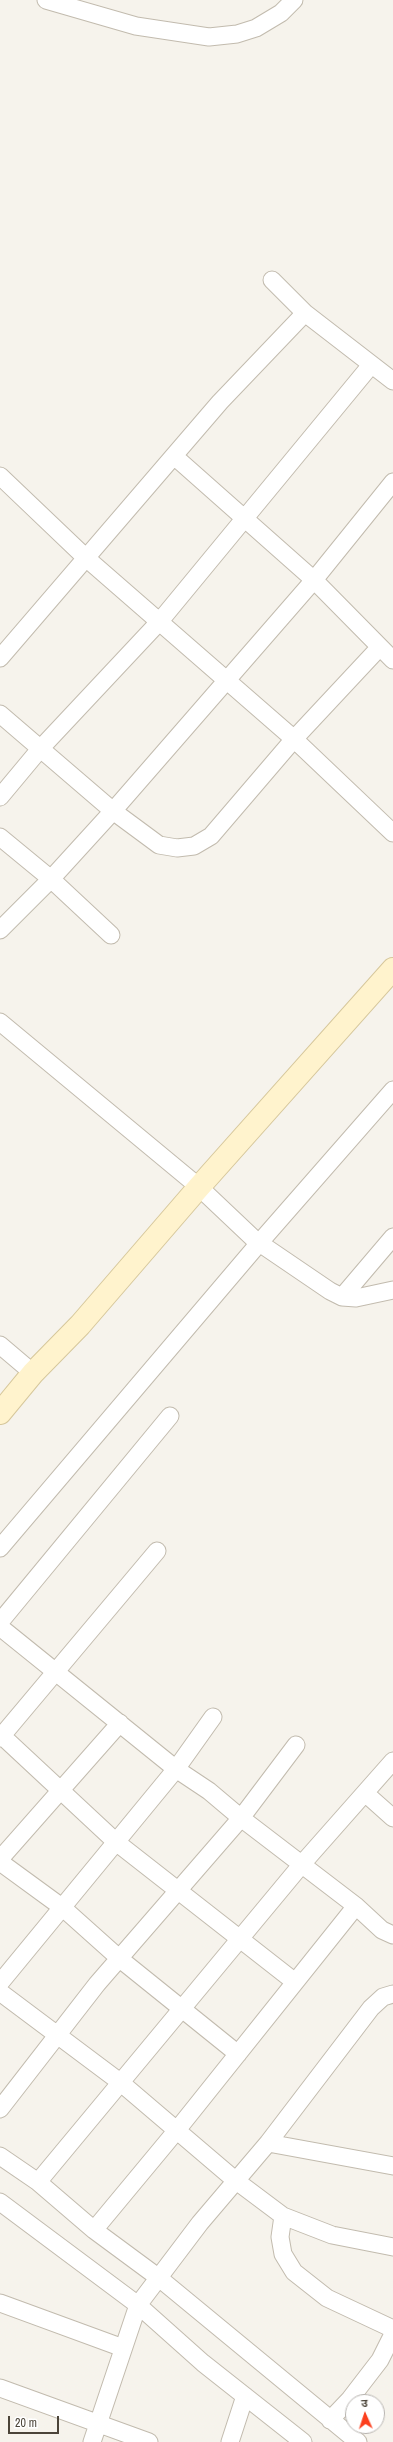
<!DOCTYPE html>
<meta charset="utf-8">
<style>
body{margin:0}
#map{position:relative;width:393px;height:2442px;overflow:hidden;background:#f6f3ec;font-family:"Archivo Narrow","Noto Sans Devanagari",sans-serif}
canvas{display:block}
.north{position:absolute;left:345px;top:2394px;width:40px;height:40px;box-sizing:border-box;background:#fff;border:1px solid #b7b4b0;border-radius:50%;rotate:357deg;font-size:11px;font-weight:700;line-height:16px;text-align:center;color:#4b4439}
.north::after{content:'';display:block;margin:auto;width:14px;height:18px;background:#fc3f1d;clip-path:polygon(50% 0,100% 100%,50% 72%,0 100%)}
.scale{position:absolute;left:8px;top:2416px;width:51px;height:18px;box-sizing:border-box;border:2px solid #4b4439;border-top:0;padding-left:5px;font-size:12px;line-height:14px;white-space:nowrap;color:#4b4439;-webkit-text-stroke:3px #fff;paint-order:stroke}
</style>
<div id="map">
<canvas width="393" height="2442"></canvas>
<div class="north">उ</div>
<div class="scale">20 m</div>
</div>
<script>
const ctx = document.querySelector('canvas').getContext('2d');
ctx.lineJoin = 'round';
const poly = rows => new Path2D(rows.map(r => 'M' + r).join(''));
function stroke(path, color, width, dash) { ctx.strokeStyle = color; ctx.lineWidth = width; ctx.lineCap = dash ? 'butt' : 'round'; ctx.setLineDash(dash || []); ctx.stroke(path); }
const street = poly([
 [46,0,136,26,209,37,237,34,256,28,281,13,294,0],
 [272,280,305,313,393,381],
 [174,456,314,580,393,660],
 [0,476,85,557,294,739,393,833],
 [0,658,220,402,305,313],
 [0,714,113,811,159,845,177,848,194,846,211,836,294,739,379,648],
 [0,797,40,749,160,621,371,365],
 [0,837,51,879,111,935],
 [0,930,51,879,113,811,314,580,393,482],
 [0,1022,199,1187,255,1240,330,1291,342,1297,356,1298,393,1290],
 [342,1297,393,1237],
 [0,1345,33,1373],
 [0,1548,260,1242,393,1090],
 [0,1622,170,1416],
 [0,1627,176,1769,209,1791,241,1818,356,1906,382,1930,393,1935],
 [0,1734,116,1842,295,1982],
 [0,1738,157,1551],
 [365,1793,393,1818],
 [0,1859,120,1723],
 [0,1862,63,1908,120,1959,238,2054],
 [0,1983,176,1769,213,1717],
 [0,1992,120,2082,235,2180,283,2216,332,2235,393,2247],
 [0,2109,97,1984,241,1818,296,1745],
 [268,2143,393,2166],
 [0,2156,38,2182,94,2230,159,2278,358,2442],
 [38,2182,302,1864,393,1761],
 [0,2202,138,2305,203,2363,303,2442],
 [283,2216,280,2237,283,2254,294,2272,327,2298,393,2329],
 [94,2230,177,2130,356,1906],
 [0,2303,123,2348],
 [0,2388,149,2442],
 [330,2420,350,2399,380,2360,393,2334],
 [92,2442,138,2305,200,2223,268,2143,371,2008,383,1997,393,1994],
 [230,2442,245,2396]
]);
const secondary = poly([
 [0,1413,33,1373,80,1325,199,1187,393,969]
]);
stroke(street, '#c2bbae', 19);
stroke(secondary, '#d6c79b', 24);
stroke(street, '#fff', 17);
stroke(secondary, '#fff3cd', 22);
</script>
